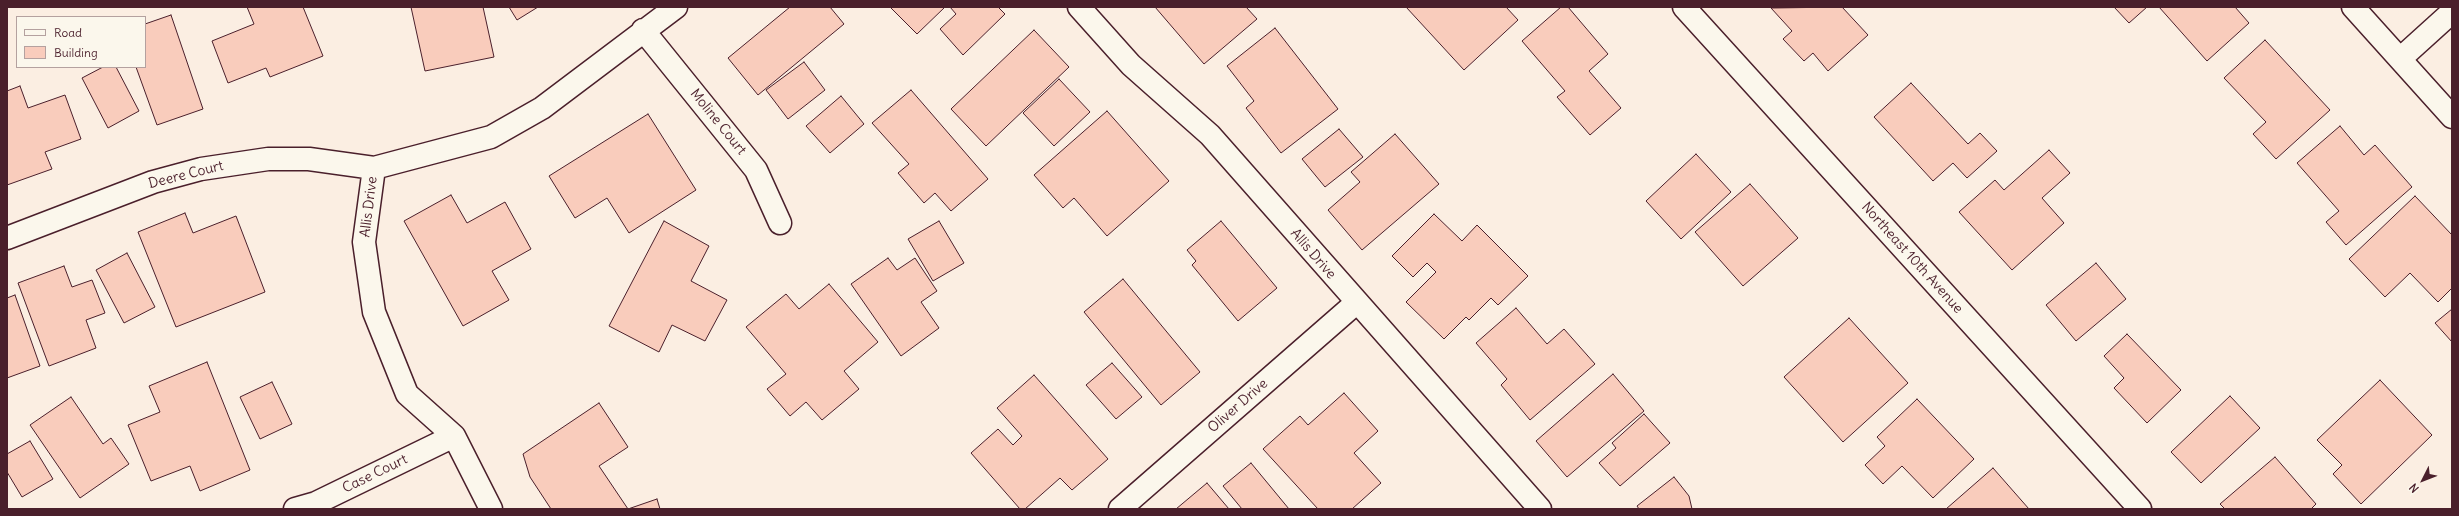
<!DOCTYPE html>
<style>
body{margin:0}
#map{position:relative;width:2459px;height:516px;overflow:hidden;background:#fbeee2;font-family:Delius,sans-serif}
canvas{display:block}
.frame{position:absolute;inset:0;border:8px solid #4a1f2b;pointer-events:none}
.legend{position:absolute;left:16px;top:16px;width:130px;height:52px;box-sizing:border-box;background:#fbf7ec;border:1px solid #b4a19f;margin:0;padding:5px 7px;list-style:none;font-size:12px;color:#4a1f2b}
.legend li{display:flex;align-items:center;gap:8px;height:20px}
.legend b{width:20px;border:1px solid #b4a19f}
.north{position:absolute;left:2403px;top:460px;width:40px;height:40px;-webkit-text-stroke:3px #fbf7ec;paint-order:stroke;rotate:228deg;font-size:11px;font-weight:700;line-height:16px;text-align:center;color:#4a1f2b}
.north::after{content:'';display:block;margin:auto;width:14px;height:18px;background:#4a1f2b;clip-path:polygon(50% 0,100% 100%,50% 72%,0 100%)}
</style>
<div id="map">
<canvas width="2459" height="516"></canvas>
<div class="frame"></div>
<ul class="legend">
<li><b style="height:5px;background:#fbf7ec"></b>Road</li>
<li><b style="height:11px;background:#f9ccbc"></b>Building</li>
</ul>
<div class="north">N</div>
</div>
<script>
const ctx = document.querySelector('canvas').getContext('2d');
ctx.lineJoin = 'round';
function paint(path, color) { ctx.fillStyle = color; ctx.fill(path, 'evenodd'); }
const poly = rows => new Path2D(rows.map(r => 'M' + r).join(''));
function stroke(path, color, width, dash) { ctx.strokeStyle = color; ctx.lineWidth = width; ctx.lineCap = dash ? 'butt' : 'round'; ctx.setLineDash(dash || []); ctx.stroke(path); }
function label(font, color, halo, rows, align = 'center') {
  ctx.font = font + ' Delius,sans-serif'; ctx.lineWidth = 4; ctx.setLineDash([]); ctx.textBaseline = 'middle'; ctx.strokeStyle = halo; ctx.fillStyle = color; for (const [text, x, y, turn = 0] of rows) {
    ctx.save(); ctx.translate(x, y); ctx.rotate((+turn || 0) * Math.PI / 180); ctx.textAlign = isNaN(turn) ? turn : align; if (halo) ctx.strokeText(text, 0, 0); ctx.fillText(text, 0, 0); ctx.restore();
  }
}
const building = poly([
 [247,7,303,7,323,56,270,77,266,68,228,83,212,41,254,24,247,7],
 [411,7,483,7,494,57,425,71,411,7],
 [509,7,538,7,517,20,509,7],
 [790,7,830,7,844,24,758,95,728,58,790,7],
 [890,7,945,7,917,34,890,7],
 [950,7,998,7,1005,14,963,55,940,29,956,14,950,7],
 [1155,7,1246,7,1257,19,1204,64,1155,7],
 [1406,7,1506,7,1518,20,1464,70,1406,7],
 [1561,7,1568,7,1608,54,1589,71,1621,108,1590,135,1557,97,1565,91,1522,41,1561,7],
 [1842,7,1868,35,1828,71,1813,53,1804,61,1783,39,1792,31,1771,8,1842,7],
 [2114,7,2147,7,2129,23,2114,7],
 [2159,7,2235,7,2249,23,2207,61,2159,7],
 [171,15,203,109,157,125,136,67,145,67,145,24,171,15],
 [1275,28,1338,109,1281,153,1246,108,1254,101,1227,66,1275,28],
 [1034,30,1069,67,986,146,951,109,1034,30],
 [2265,40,2330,110,2276,159,2253,134,2266,122,2224,78,2265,40],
 [804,62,825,90,788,119,766,90,804,62],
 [103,67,116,67,139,111,108,128,82,78,103,67],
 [1059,79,1090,112,1054,146,1023,113,1059,79],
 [1911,83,1968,144,1980,133,1997,151,1967,178,1953,163,1933,181,1874,117,1911,83],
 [20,86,28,108,65,95,81,139,45,152,52,169,7,185,7,91,20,86],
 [911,90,988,179,951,211,935,193,924,203,898,173,909,164,872,123,911,90],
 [841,96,864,124,830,153,806,126,841,96],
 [1107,111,1169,181,1107,236,1074,198,1063,208,1034,175,1107,111],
 [648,114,696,190,629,233,607,198,575,218,549,176,648,114],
 [2340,126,2364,155,2375,145,2412,187,2346,245,2326,222,2339,211,2297,163,2340,126],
 [1339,129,1363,157,1325,187,1302,159,1339,129],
 [1395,134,1439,184,1362,250,1328,210,1360,182,1351,172,1395,134],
 [2049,150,2070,173,2042,198,2064,223,2012,270,1959,212,1995,180,2004,190,2049,150],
 [1696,154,1731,192,1681,239,1646,201,1696,154],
 [1750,184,1798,238,1743,286,1695,232,1750,184],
 [451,195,467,223,505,202,531,249,492,271,509,300,463,326,404,221,451,195],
 [2415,196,2452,235,2452,288,2438,302,2410,273,2385,297,2349,259,2415,196],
 [185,213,193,233,236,216,265,292,176,327,138,232,185,213],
 [1434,214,1462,241,1477,225,1528,276,1498,305,1491,298,1469,320,1466,317,1444,339,1406,302,1436,272,1427,263,1413,277,1392,256,1434,214],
 [664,221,709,246,691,281,727,300,705,341,672,325,659,352,609,326,664,221],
 [939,221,964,263,933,281,908,239,939,221],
 [1221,221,1277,288,1238,321,1192,265,1196,261,1187,250,1221,221],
 [127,253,155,307,124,323,96,270,127,253],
 [888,258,897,270,915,258,937,291,921,302,939,328,901,356,851,284,888,258],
 [2096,263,2126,299,2076,341,2046,305,2096,263],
 [64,266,72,287,92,280,105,313,86,320,96,348,49,366,18,283,64,266],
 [1123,279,1200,372,1161,405,1084,312,1123,279],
 [829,284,878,342,844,371,859,389,822,420,806,402,790,416,767,389,786,374,746,327,786,294,799,309,829,284],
 [15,295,40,366,7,378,7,298,15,295],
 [1516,308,1547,344,1564,329,1595,364,1530,420,1501,385,1507,379,1476,343,1516,308],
 [2452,309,2452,342,2435,323,2452,309],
 [1849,318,1908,383,1843,442,1784,377,1849,318],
 [2127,334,2181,390,2147,423,2114,388,2124,378,2104,356,2127,334],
 [207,362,250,470,200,491,190,466,151,481,128,425,160,412,149,386,207,362],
 [1112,363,1142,397,1116,419,1086,385,1112,363],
 [1613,374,1644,411,1567,477,1536,441,1613,374],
 [1034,375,1108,459,1072,490,1060,478,1025,509,1020,509,971,453,998,429,1013,445,1022,436,997,408,1034,375],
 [2380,380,2432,435,2361,504,2333,474,2342,465,2317,440,2380,380],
 [272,382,292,424,260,439,240,397,272,382],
 [1344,393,1378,431,1354,453,1381,483,1352,509,1318,509,1263,449,1300,416,1308,425,1344,393],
 [2230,396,2260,428,2201,483,2171,452,2230,396],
 [71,397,103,444,111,438,129,464,80,498,30,425,71,397],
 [1917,399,1974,459,1933,498,1902,466,1883,484,1865,465,1885,446,1877,437,1917,399],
 [599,403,628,447,599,466,628,509,551,509,530,477,523,454,599,403],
 [1644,414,1670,443,1620,486,1599,463,1616,448,1612,443,1644,414],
 [30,441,53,479,22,497,7,472,7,454,30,441],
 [2275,457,2316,504,2311,509,2225,509,2220,504,2275,457],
 [1251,463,1289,509,1242,509,1223,486,1251,463],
 [1993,468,2029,509,1946,509,1993,468],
 [1674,477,1689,496,1692,509,1639,509,1637,506,1674,477],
 [1207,483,1229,509,1176,509,1207,483],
 [657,499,660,509,628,509,657,499]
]);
paint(building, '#f9ccbc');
stroke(building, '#4a1f2b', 1);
const street = poly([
 [1079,7,1131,65,1210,135,1540,509],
 [1684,7,2140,509],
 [2353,7,2452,117],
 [643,30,756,170,780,223],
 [2400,59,2452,12],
 [374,168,364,242,374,312,407,394,454,436,491,509],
 [7,238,153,182,201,169,268,159,309,159,374,168,491,137,542,108,676,7],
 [295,509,316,503,454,436],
 [1120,509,1356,303]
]);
stroke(street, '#4a1f2b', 25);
stroke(street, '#fbf7ec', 22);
label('14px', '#4a1f2b', '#fbf7ec', [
 ["Moline Court",718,122,51],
 ["Deere Court",186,175,-14],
 ["Allis Drive",369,207,-83],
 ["Allis Drive",1313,254,49],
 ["Northeast 10th Avenue",1912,258,48],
 ["Oliver Drive",1238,406,-41],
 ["Case Court",375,474,-26]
]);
</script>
